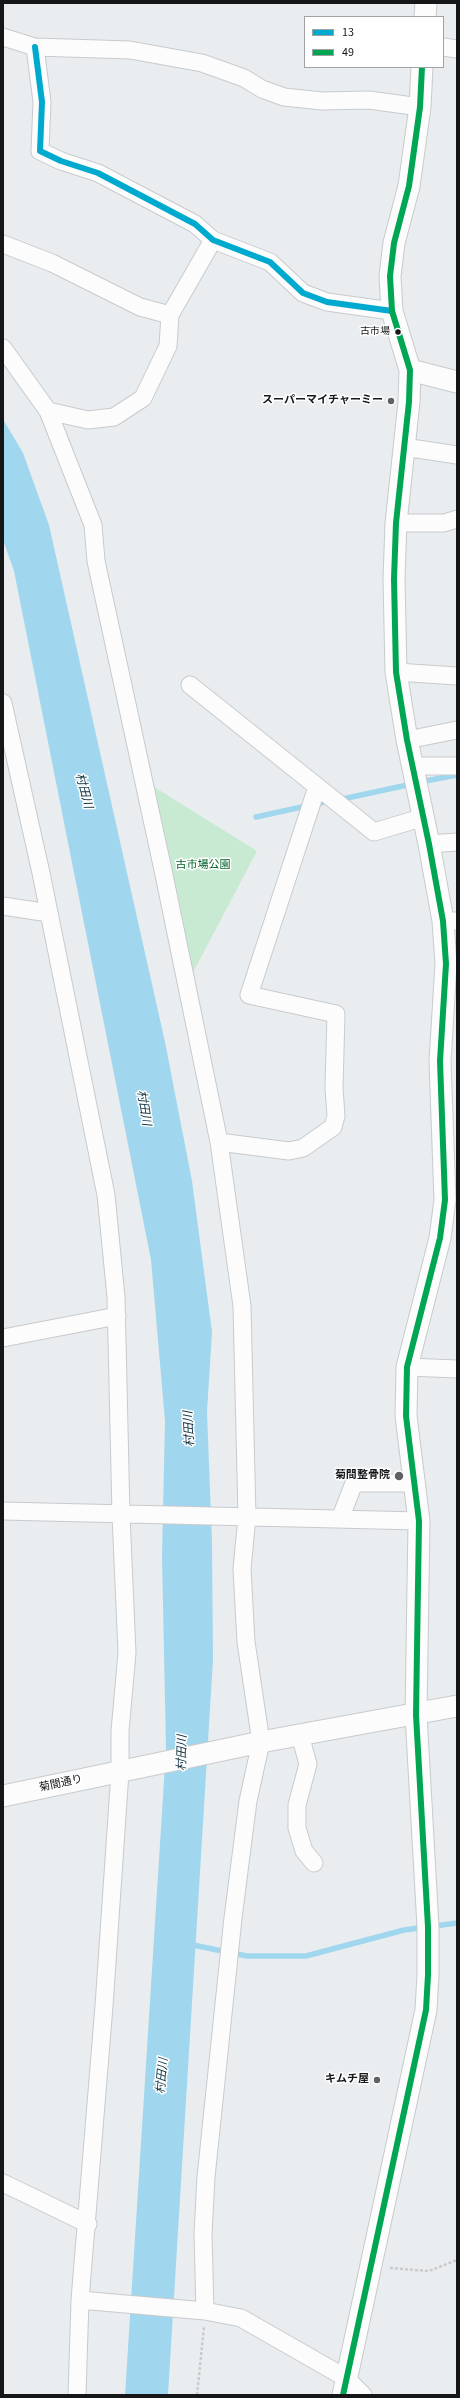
<!DOCTYPE html>
<meta charset="utf-8">
<style>
body{margin:0}
#map{position:relative;width:460px;height:2398px;overflow:hidden;background:#eaedf0;font-family:"Source Sans 3",sans-serif}
canvas{display:block}
.frame{position:absolute;inset:0;border:4px solid #141618;pointer-events:none}
.legend{position:absolute;left:304px;top:16px;width:140px;height:52px;box-sizing:border-box;background:#fff;border:1px solid #a1a2a3;margin:0;padding:5px 7px;list-style:none;font-size:12px;color:#141618}
.legend li{display:flex;align-items:center;gap:8px;height:20px}
.legend b{width:20px;border:1px solid #a1a2a3}
</style>
<div id="map">
<canvas width="460" height="2398"></canvas>
<div class="frame"></div>
<ul class="legend">
<li><b style="height:5px;background:#00a9ce"></b>13</li>
<li><b style="height:5px;background:#00a651"></b>49</li>
</ul>
</div>
<script>
const ctx = document.querySelector('canvas').getContext('2d');
ctx.lineJoin = 'round';
function paint(path, color) { ctx.fillStyle = color; ctx.fill(path, 'evenodd'); }
const poly = rows => new Path2D(rows.map(r => 'M' + r).join(''));
function stroke(path, color, width, dash) { ctx.strokeStyle = color; ctx.lineWidth = width; ctx.lineCap = dash ? 'butt' : 'round'; ctx.setLineDash(dash || []); ctx.stroke(path); }
function label(font, color, halo, rows, align = 'center') {
  ctx.font = font + ' "Source Sans 3","Noto Sans JP",sans-serif'; ctx.lineWidth = 3; ctx.setLineDash([]); ctx.textBaseline = 'middle'; ctx.strokeStyle = halo; ctx.fillStyle = color; for (const [text, x, y, turn = 0] of rows) {
    ctx.save(); ctx.translate(x, y); ctx.rotate((+turn || 0) * Math.PI / 180); ctx.textAlign = isNaN(turn) ? turn : align; if (halo) ctx.strokeText(text, 0, 0); ctx.fillText(text, 0, 0); ctx.restore();
  }
}
paint(poly([
 [143,780,257,851,187,984]
]), '#c9ead2');
paint(poly([
 [3,419,23,453,49,525,165,1042,192,1181,212,1332,207,1412,212,1542,213,1660,168,2395,125,2395,166,1749,162,1556,165,1421,151,1260,14,571,3,540]
]), '#a0d7ee');
stroke(poly([
 [420,782,457,775],
 [338,800,412,784],
 [256,817,329,801],
 [188,1944,247,1956,306,1956,404,1930,457,1923]
]), '#a0d7ee', 5.5);
const minor = poly([
 [3,37,35,47,130,50,202,63,244,78,262,89,284,97,322,101,369,100,420,107],
 [35,47,42,102,40,151,61,161,98,173,195,224,213,240,270,262,303,293,327,302,392,311],
 [443,47,457,49],
 [3,244,52,263,140,307,170,315],
 [3,348,48,411,93,525,96,561,163,870,219,1142,242,1306,247,1517,242,1569,246,1642,261,1742,248,1801,233,1918,206,2177,203,2234,205,2311],
 [48,411,88,420,114,417,143,398,168,346,170,315,213,240],
 [404,447,457,455],
 [396,523,444,523,457,519],
 [396,672,457,676],
 [190,685,374,832,424,817],
 [3,703,41,873,106,1195,116,1297,121,1515,127,1653,120,1731,120,1772,104,2006,80,2300,77,2395],
 [407,740,457,730],
 [413,766,457,766],
 [429,844,457,842],
 [3,906,49,913],
 [443,921,457,921],
 [219,1142,289,1151,303,1148,333,1127,336,1116,334,1088,336,1014,249,995,317,787],
 [3,1338,117,1316],
 [407,1367,457,1369],
 [3,1511,419,1521],
 [340,1519,354,1483,416,1483],
 [300,1735,308,1764,297,1805,297,1828,304,1851,314,1863],
 [3,2183,88,2224],
 [80,2300,205,2311,241,2318,346,2378,363,2395]
]);
const tertiary = poly([
 [425,17,426,3],
 [410,370,457,382],
 [3,1796,261,1742,457,1706],
 [343,2395,426,2010,428,1975,428,1927,416,1715,419,1521,406,1416,407,1367,440,1238,445,1200,440,1061,446,964,443,921,429,844,407,740,396,672,394,579,396,523,409,402,410,370,392,311,390,276,394,243,409,186,420,107,422,67]
]);
stroke(minor, '#c8cacc', 19);
stroke(tertiary, '#c8cacc', 23);
stroke(poly([
 [390,2268,429,2271,457,2260],
 [197,2395,204,2327]
]), '#c9cbcc', 2.5, [3, 2]);
stroke(minor, '#fcfcfd', 17);
stroke(tertiary, '#fcfcfd', 21);
stroke(poly([
 [35,47,42,102,40,151,61,161,98,173,195,224,213,240,270,262,303,293,327,302,392,311]
]), '#00a9ce', 6);
stroke(poly([
 [343,2395,426,2010,428,1975,428,1927,416,1715,419,1521,406,1416,407,1367,440,1238,445,1200,440,1061,446,964,443,921,429,844,407,740,396,672,394,579,396,523,409,402,410,370,392,311,390,276,394,243,409,186,420,107,422,67]
]), '#00a651', 6);
for (const [x, y, r, color] of [
 [398,332,3.5,"#141618"],
 [391,401,4,"#5f6164"],
 [399,1476,5,"#5f6164"],
 [377,2080,4,"#5f6164"]
]) { const dot = new Path2D(); dot.arc(x, y, r, 0, 2 * Math.PI); ctx.fillStyle = color; ctx.fill(dot); stroke(dot, '#fff', 1.5); }
label('10px', '#141618', '#fff', [
 ["古市場",390,332]
], 'right');
label('bold 11px', '#141618', '#fff', [
 ["スーパーマイチャーミー",383,401],
 ["菊間整骨院",390,1476],
 ["キムチ屋",369,2080]
], 'right');
label('11px', '#005f28', '#fff', [
 ["古市場公園",203,866]
]);
label('11px', '#141618', '#fff', [
 ["菊間通り",61,1784,-12]
]);
label('italic 12px', '#0b303e', '#fff', [
 ["村田川",83,791,75],
 ["村田川",143,1108,81],
 ["村田川",190,1429,-93],
 ["村田川",183,1753,-89],
 ["村田川",163,2076,-85]
]);
</script>
